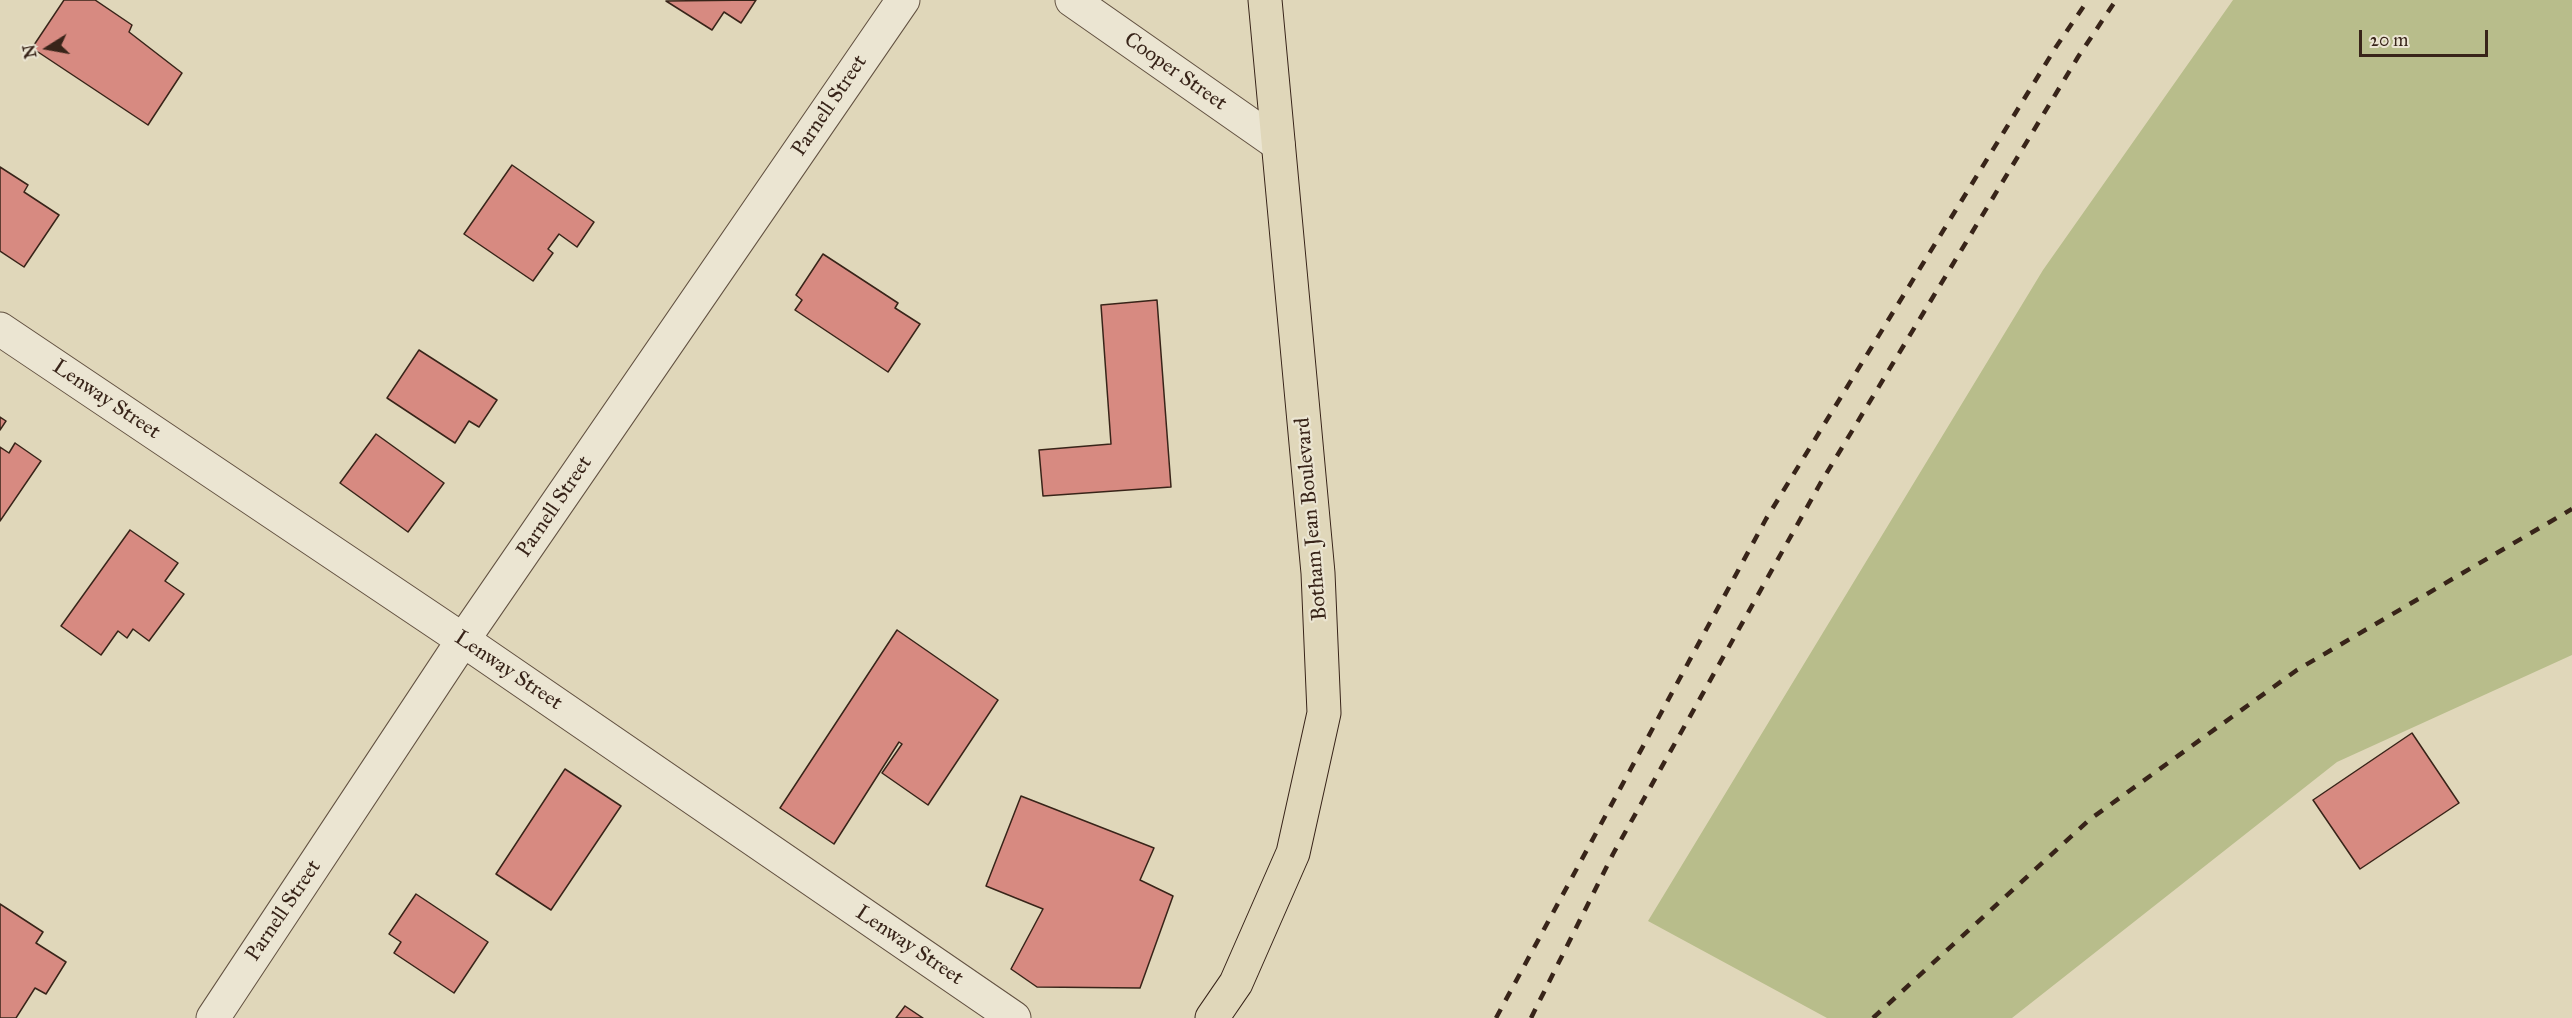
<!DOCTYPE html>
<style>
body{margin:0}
#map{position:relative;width:2572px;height:1018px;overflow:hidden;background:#e0d7ba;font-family:"IM FELL Great Primer",serif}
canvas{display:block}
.north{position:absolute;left:18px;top:18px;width:60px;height:60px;-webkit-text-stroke:4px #ebe5d2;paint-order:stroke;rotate:259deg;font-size:16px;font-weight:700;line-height:24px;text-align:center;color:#382419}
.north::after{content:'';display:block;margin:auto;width:21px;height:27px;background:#382419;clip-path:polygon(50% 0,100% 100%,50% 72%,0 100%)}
.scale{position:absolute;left:2359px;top:30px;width:129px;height:27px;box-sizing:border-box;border:3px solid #382419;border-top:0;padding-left:8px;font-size:18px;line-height:21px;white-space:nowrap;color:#382419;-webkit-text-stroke:4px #ebe5d2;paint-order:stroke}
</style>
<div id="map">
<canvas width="2572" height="1018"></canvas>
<div class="north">N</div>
<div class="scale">20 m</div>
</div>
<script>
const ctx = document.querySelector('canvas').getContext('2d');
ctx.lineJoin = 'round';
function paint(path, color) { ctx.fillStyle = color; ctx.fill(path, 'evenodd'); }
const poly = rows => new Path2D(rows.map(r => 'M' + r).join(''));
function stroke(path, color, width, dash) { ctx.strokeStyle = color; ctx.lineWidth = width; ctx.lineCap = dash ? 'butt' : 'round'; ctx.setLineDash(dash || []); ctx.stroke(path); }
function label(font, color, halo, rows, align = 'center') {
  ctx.font = font + ' "IM FELL Great Primer",serif'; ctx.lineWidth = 4.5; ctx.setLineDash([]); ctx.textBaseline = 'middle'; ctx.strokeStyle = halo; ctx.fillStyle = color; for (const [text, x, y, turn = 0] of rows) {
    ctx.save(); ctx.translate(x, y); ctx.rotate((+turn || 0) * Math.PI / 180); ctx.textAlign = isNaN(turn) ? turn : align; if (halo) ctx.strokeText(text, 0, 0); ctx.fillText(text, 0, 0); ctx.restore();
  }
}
paint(poly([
 [2233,0,2572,0,2572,655,2337,762,2012,1018,1827,1018,1648,921,2043,270]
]), '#b8bd8b');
const building = poly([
 [64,0,95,0,132,25,129,32,182,73,148,125,32,48,64,0],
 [756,0,741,23,724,12,712,30,666,1,756,0],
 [512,165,594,222,577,247,559,234,548,249,553,253,533,281,464,234,512,165],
 [0,167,28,185,24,192,59,215,24,267,0,251,0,167],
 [823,254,898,303,895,308,920,324,888,372,795,310,802,300,796,295,823,254],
 [1157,300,1171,487,1043,496,1039,450,1111,444,1101,305,1157,300],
 [419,350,497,400,479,427,469,421,455,443,387,398,419,350],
 [0,417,6,421,0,430,0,417],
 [376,434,444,483,408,532,340,483,376,434],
 [15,443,41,461,0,521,0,447,9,453,15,443],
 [130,530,178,563,165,581,184,594,149,641,133,629,127,638,118,631,101,655,61,626,130,530],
 [897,630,998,700,928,805,882,773,902,744,899,742,834,844,780,808,897,630],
 [2412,733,2459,803,2360,869,2313,800,2412,733],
 [565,769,621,806,551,910,496,874,565,769],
 [1021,796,1154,848,1140,880,1173,896,1140,988,1037,987,1011,969,1043,909,986,886,1021,796],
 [416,894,488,942,454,993,394,953,401,942,389,934,416,894],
 [0,904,43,932,36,943,66,962,46,994,35,988,16,1018,0,1018,0,904],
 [905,1006,923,1018,896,1018,905,1006]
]);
paint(building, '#d78a81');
stroke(building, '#382419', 1.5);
const minor = poly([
 [1072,0,1278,144],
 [0,329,463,640,1014,1018],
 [213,1018,463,640,903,0]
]);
const major = poly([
 [1212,1018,1236,983,1293,853,1324,713,1318,573,1265,0]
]);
stroke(minor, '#625141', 35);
stroke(major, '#382419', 35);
stroke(minor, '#ebe5d2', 33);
stroke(major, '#e0d7ba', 33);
stroke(poly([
 [1496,1018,1766,519,2056,47,2088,0],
 [1531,1018,1613,854,1820,484,2078,57,2116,0],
 [1873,1018,2089,820,2297,670,2572,509]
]), '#382419', 4.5, [10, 10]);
label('21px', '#382419', '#ebe5d2', [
 ["Cooper Street",1175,72,35],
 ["Parnell Street",830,106,-56],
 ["Lenway Street",106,400,34],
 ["Parnell Street",555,507,-56],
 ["Botham Jean Boulevard",1312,519,-95],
 ["Lenway Street",508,671,34],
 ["Parnell Street",284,911,-56],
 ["Lenway Street",909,946,34]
]);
</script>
